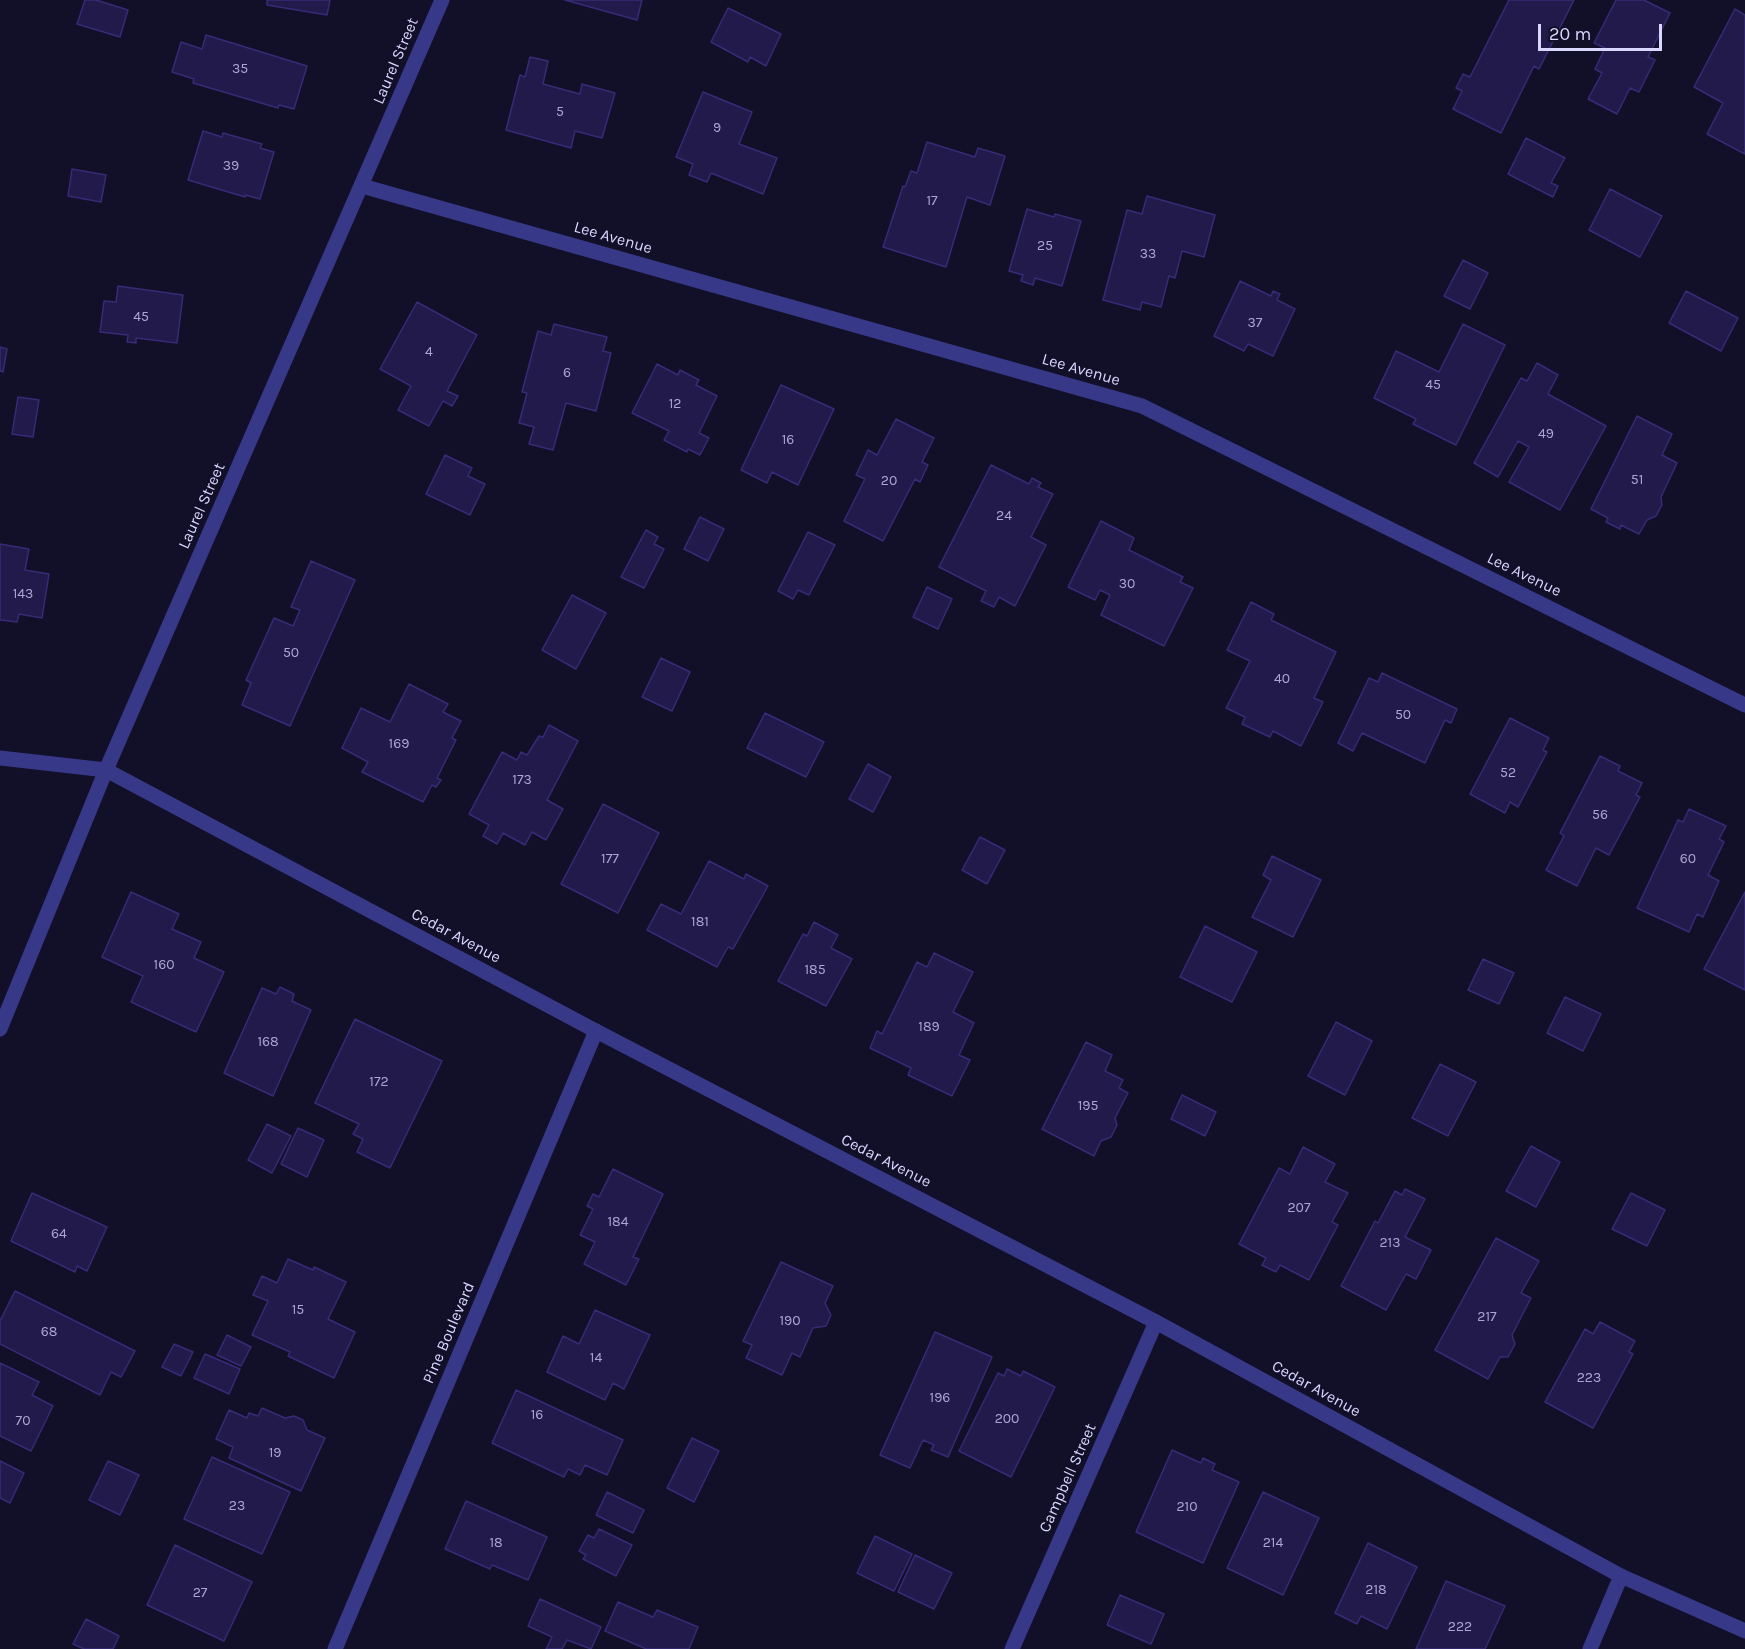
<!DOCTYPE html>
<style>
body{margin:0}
#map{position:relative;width:1745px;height:1649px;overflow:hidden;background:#120f28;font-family:Karla,sans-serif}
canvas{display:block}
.scale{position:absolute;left:1538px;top:24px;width:124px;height:27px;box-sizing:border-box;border:3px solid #d9d6ff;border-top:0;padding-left:8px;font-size:18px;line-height:21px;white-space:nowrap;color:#d9d6ff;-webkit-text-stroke:4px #120f28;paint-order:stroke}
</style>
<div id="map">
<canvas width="1745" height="1649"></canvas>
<div class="scale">20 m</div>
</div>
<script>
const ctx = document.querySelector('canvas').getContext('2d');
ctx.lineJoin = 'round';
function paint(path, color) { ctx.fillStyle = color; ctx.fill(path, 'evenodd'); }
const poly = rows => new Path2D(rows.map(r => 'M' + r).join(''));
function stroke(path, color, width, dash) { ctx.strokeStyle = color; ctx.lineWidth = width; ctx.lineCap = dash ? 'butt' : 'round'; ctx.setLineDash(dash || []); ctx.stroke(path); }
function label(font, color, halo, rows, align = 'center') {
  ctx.font = font + ' Karla,sans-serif'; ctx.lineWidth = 5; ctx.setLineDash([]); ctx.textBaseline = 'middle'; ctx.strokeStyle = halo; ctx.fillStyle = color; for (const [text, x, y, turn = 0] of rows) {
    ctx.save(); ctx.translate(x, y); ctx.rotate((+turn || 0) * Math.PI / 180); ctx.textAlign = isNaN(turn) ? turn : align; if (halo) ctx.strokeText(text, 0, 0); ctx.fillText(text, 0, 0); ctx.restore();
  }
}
const building = poly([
 [85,0,96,0,128,10,120,37,77,24,85,0],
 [267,0,330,0,327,15,267,5,267,0],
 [565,0,642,0,637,20,565,0],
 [1509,0,1574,0,1539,69,1534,66,1501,133,1453,109,1462,91,1456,88,1463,74,1470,77,1509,0],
 [1616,0,1644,0,1670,13,1648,57,1655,60,1639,92,1630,88,1617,114,1588,99,1602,73,1595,69,1605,48,1594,43,1616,0],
 [728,8,781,34,766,66,750,57,748,62,711,42,728,8],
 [1735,9,1745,15,1745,154,1707,134,1723,103,1694,87,1735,9],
 [206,35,307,66,294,109,279,105,278,108,193,83,194,79,172,72,181,42,202,49,206,35],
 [530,57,548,61,543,84,580,94,582,84,615,93,602,138,575,131,571,148,506,130,520,75,525,77,530,57],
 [703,92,752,112,739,144,777,158,763,194,711,173,707,182,689,175,693,164,676,157,703,92],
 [203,131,222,137,223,133,262,144,260,148,274,152,260,199,245,195,245,197,188,180,203,131],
 [1526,138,1565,158,1551,183,1558,186,1553,197,1508,174,1526,138],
 [927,142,975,157,978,148,1005,156,990,205,967,197,946,267,883,247,903,186,905,187,911,171,917,173,927,142],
 [72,169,106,175,101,202,68,196,72,169],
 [1610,189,1662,216,1640,257,1589,230,1610,189],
 [1147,196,1215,215,1204,257,1182,251,1175,278,1169,276,1161,307,1142,302,1140,310,1103,300,1127,210,1142,214,1147,196],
 [1027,209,1054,217,1055,214,1081,221,1062,286,1035,278,1033,285,1021,281,1023,275,1009,271,1027,209],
 [1463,260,1488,273,1470,309,1444,296,1463,260],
 [1240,281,1271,296,1273,291,1280,294,1277,300,1295,309,1273,356,1248,344,1244,351,1214,336,1240,281],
 [118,286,183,295,177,343,136,338,136,343,127,342,128,335,100,332,104,301,116,302,118,286],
 [1686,291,1738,318,1721,351,1669,323,1686,291],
 [417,302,477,335,447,391,458,396,452,406,443,401,429,426,398,410,411,386,380,369,417,302],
 [554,324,607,337,603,351,611,353,596,411,566,403,553,450,529,444,534,427,519,423,527,393,522,392,538,331,551,335,554,324],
 [1463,324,1505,345,1456,445,1413,424,1416,419,1374,398,1396,351,1439,372,1463,324],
 [0,347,7,349,3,372,0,371,0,347],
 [1537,363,1558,375,1548,394,1606,426,1560,510,1509,482,1529,447,1518,441,1498,477,1474,463,1521,378,1527,381,1537,363],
 [657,364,678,375,680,370,699,380,696,385,717,396,699,433,709,438,700,455,688,449,687,452,664,440,669,431,632,413,657,364],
 [781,385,834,409,798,485,772,472,767,483,741,470,781,385],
 [18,397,39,400,33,437,12,434,18,397],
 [1637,416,1672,434,1662,455,1677,463,1661,497,1662,505,1656,516,1647,520,1639,534,1621,525,1620,529,1606,522,1608,518,1591,509,1637,416],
 [896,419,934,438,922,462,928,465,920,482,915,479,883,541,844,521,865,479,856,475,868,450,877,455,896,419],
 [445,455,472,468,468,476,485,484,470,515,426,494,445,455],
 [991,465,1029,484,1032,478,1041,483,1038,487,1053,494,1031,537,1046,545,1015,606,999,597,994,607,981,601,986,591,939,567,991,465],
 [700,517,724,529,708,561,684,549,700,517],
 [1101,521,1134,538,1129,550,1183,577,1180,582,1193,588,1164,646,1101,615,1110,595,1100,590,1095,600,1068,587,1101,521],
 [646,530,658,537,654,544,664,549,644,588,621,577,646,530],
 [808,532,835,545,809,595,798,590,793,599,778,591,808,532],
 [0,544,29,549,25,570,49,574,42,618,19,614,17,622,0,620,0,544],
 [311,561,355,580,290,726,242,705,251,683,246,680,274,618,293,626,300,610,291,607,311,561],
 [927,587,952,599,938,629,913,617,927,587],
 [572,595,606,613,576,669,542,650,572,595],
 [1251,602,1274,614,1271,620,1336,652,1314,698,1323,702,1301,746,1273,731,1270,737,1242,724,1245,717,1226,708,1250,661,1227,650,1251,602],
 [661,658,690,672,672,711,642,697,661,658],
 [1382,673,1457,709,1451,723,1445,720,1425,763,1362,733,1353,751,1338,743,1369,678,1378,682,1382,673],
 [409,684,448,704,443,712,461,721,452,738,456,740,437,778,441,780,436,787,432,785,423,802,362,772,368,762,342,748,361,708,390,722,409,684],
 [765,713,824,742,806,777,747,748,765,713],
 [1510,718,1549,738,1543,750,1547,752,1518,807,1510,802,1505,813,1470,794,1510,718],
 [549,725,578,741,547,800,563,809,546,840,532,832,525,845,503,833,497,844,483,836,489,825,469,814,502,752,517,760,521,752,527,755,539,736,543,737,549,725],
 [1600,756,1620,766,1618,771,1642,783,1636,795,1640,797,1609,855,1596,848,1577,886,1546,870,1564,836,1560,833,1600,756],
 [868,764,891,777,873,812,849,799,868,764],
 [603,804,659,833,618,913,561,884,603,804],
 [1689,809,1726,826,1719,839,1724,842,1708,875,1719,881,1703,917,1697,914,1689,932,1637,908,1678,820,1683,822,1689,809],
 [980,837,1005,850,987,884,962,870,980,837],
 [1272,856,1321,880,1293,937,1252,917,1271,880,1263,875,1272,856],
 [709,861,744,879,746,874,768,886,733,949,728,947,717,967,647,930,661,904,681,914,709,861],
 [131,892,179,914,172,929,201,942,194,958,224,972,196,1032,131,1002,143,976,102,957,131,892],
 [1745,892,1745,990,1704,969,1745,892],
 [814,922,838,935,831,948,852,959,826,1006,778,981,803,934,807,936,814,922],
 [1205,926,1257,952,1232,1002,1180,977,1205,926],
 [934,953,973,972,953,1012,974,1023,959,1055,970,1060,952,1096,908,1075,911,1068,870,1048,877,1031,882,1034,917,962,927,967,934,953],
 [1483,959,1514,973,1499,1004,1468,990,1483,959],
 [280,987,294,994,292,1001,311,1010,273,1096,224,1073,262,988,276,994,280,987],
 [1565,997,1601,1014,1583,1051,1547,1033,1565,997],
 [355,1019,442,1061,390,1168,357,1152,363,1139,353,1134,359,1124,315,1103,355,1019],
 [1336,1022,1372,1041,1345,1095,1308,1076,1336,1022],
 [1086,1042,1112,1055,1105,1071,1123,1080,1119,1088,1128,1093,1115,1118,1117,1125,1111,1137,1101,1141,1094,1156,1042,1129,1086,1042],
 [1440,1064,1476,1082,1448,1136,1412,1118,1440,1064],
 [1182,1095,1216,1112,1205,1136,1171,1119,1182,1095],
 [267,1124,291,1136,272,1173,248,1160,267,1124],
 [298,1128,324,1140,307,1177,281,1164,298,1128],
 [1531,1146,1560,1162,1536,1207,1506,1191,1531,1146],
 [1303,1147,1335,1164,1325,1182,1348,1193,1332,1222,1338,1225,1309,1280,1280,1265,1276,1272,1262,1265,1266,1258,1239,1244,1279,1168,1290,1174,1303,1147],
 [613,1169,663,1194,633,1257,639,1259,626,1285,584,1264,595,1242,580,1235,593,1209,587,1206,593,1194,599,1197,613,1169],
 [1405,1189,1425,1199,1405,1237,1431,1250,1416,1279,1406,1274,1386,1310,1341,1286,1375,1221,1378,1223,1395,1191,1402,1195,1405,1189],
 [32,1193,107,1227,87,1271,77,1266,75,1272,11,1241,32,1193],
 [1631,1193,1665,1210,1647,1246,1612,1229,1631,1193],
 [1496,1238,1539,1261,1521,1293,1531,1298,1512,1335,1515,1344,1508,1357,1500,1357,1488,1379,1435,1350,1496,1238],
 [288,1259,313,1270,314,1267,346,1282,328,1319,355,1332,334,1378,288,1356,290,1352,252,1335,268,1301,253,1295,262,1276,277,1283,288,1259],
 [781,1262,833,1286,825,1303,831,1315,826,1326,813,1328,800,1357,792,1353,782,1375,746,1358,752,1345,743,1341,781,1262],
 [15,1291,135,1351,121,1377,111,1372,100,1395,0,1344,0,1321,15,1291],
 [595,1310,650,1335,624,1389,613,1383,605,1400,547,1372,563,1336,579,1344,595,1310],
 [1600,1322,1635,1341,1629,1352,1633,1354,1593,1428,1545,1402,1585,1329,1593,1334,1600,1322],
 [935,1332,992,1357,948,1457,931,1450,934,1445,923,1440,910,1468,880,1455,935,1332],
 [227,1335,251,1347,241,1366,217,1355,227,1335],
 [174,1344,193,1352,181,1376,162,1367,174,1344],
 [205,1354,240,1369,229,1394,194,1378,205,1354],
 [0,1363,39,1382,32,1395,53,1406,31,1451,0,1436,0,1363],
 [1007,1369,1021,1376,1023,1371,1055,1387,1011,1477,959,1451,998,1373,1004,1376,1007,1369],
 [516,1390,623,1440,607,1475,585,1465,580,1475,568,1469,564,1477,492,1443,516,1390],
 [262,1408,285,1418,294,1416,303,1420,307,1430,325,1438,301,1491,229,1458,233,1447,216,1439,229,1410,247,1418,249,1413,258,1416,262,1408],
 [692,1438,719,1451,694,1502,667,1488,692,1438],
 [1172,1450,1201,1463,1203,1458,1215,1464,1212,1470,1239,1482,1203,1563,1136,1532,1172,1450],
 [212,1457,290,1492,262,1554,184,1519,212,1457],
 [0,1461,24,1473,10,1503,0,1498,0,1461],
 [108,1461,139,1475,120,1515,89,1500,108,1461],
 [607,1492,644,1510,633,1533,596,1515,607,1492],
 [1263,1492,1319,1518,1283,1595,1227,1568,1263,1492],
 [466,1501,547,1537,528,1580,492,1565,490,1569,445,1549,466,1501],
 [599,1529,632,1545,616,1576,583,1559,586,1555,579,1551,588,1535,594,1538,599,1529],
 [875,1536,912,1554,894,1591,857,1573,875,1536],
 [1368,1543,1417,1567,1387,1629,1361,1616,1357,1624,1335,1613,1368,1543],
 [175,1545,252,1582,224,1641,147,1605,175,1545],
 [915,1555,952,1573,934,1609,898,1592,915,1555],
 [1446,1581,1505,1606,1485,1649,1416,1649,1446,1581],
 [1120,1595,1164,1614,1151,1644,1107,1625,1120,1595],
 [540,1599,601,1627,591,1649,567,1640,562,1649,546,1649,552,1637,528,1626,540,1599],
 [618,1602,653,1617,657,1610,698,1627,689,1649,646,1649,605,1631,618,1602],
 [86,1619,119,1636,113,1649,84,1649,73,1644,86,1619]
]);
paint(building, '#221a4a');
stroke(building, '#372b77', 1.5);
stroke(poly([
 [362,186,1142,406,1745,705],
 [0,1029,106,770,442,0],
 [335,1649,596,1031],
 [1012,1649,1156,1322],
 [1590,1649,1621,1576]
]), '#383889', 15);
stroke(poly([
 [0,758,106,770,596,1031,1156,1322,1621,1576,1745,1631]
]), '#383889', 15);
label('14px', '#aba7d2', null, [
 ["35",240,69],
 ["5",560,112],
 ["9",717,128],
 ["39",231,166],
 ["17",932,201],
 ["25",1045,246],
 ["33",1148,254],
 ["45",141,317],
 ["37",1255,323],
 ["4",429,352],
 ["6",567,373],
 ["45",1433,385],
 ["12",675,404],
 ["49",1546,434],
 ["16",788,440],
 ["51",1637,480],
 ["20",889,481],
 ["24",1004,516],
 ["30",1127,584],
 ["143",23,594],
 ["50",291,653],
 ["40",1282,679],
 ["50",1403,715],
 ["169",399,744],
 ["52",1508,773],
 ["173",522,780],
 ["56",1600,815],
 ["177",610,859],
 ["60",1688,859],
 ["181",700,922],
 ["160",164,965],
 ["185",815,970],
 ["189",929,1027],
 ["168",268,1042],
 ["172",379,1082],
 ["195",1088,1106],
 ["207",1299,1208],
 ["184",618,1222],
 ["64",59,1234],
 ["213",1390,1243],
 ["15",298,1310],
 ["217",1487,1317],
 ["190",790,1321],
 ["68",49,1332],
 ["14",596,1358],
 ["223",1589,1378],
 ["196",940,1398],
 ["16",537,1415],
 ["200",1007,1419],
 ["70",23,1421],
 ["19",275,1453],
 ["23",237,1506],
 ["210",1187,1507],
 ["18",496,1543],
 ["214",1273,1543],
 ["218",1376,1590],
 ["27",200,1593],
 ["222",1460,1627]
]);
label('16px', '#d9d6ff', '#120f28', [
 ["Laurel Street",396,61,-67],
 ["Lee Avenue",613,238,16],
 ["Lee Avenue",1081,370,16],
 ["Laurel Street",202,506,-66],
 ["Lee Avenue",1524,575,26],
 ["Cedar Avenue",456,936,28],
 ["Cedar Avenue",886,1161,27],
 ["Pine Boulevard",449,1333,-67],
 ["Cedar Avenue",1316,1389,29],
 ["Campbell Street",1068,1478,-66]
]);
</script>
